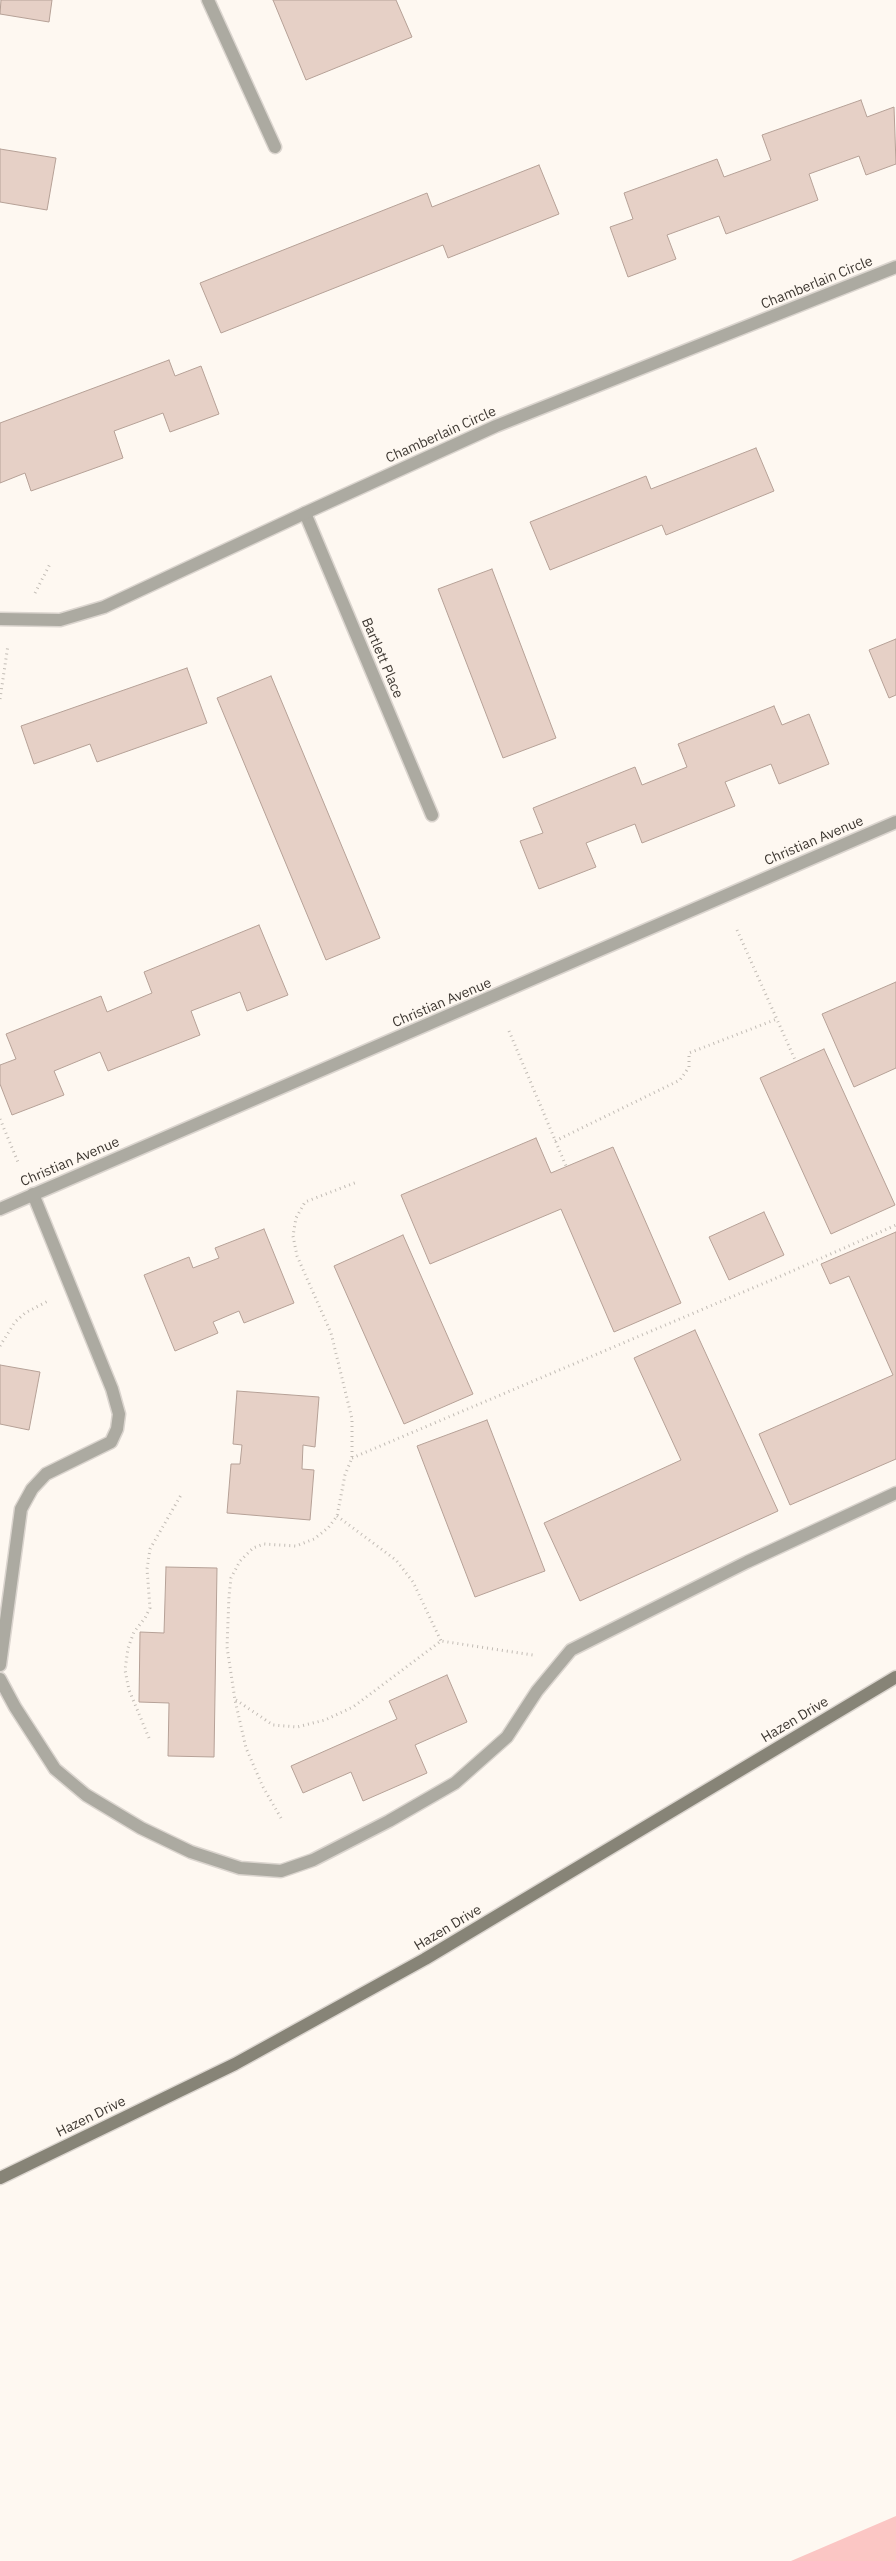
<!DOCTYPE html>
<style>
body{margin:0}
canvas{display:block;background:#fef8f1}
</style>
<canvas width="896" height="2561"></canvas>
<script>
const ctx = document.querySelector('canvas').getContext('2d');
ctx.lineJoin = 'round';
function paint(path, color) { ctx.fillStyle = color; ctx.fill(path, 'evenodd'); }
const poly = rows => new Path2D(rows.map(r => 'M' + r).join(''));
function stroke(path, color, width, dash) { ctx.strokeStyle = color; ctx.lineWidth = width; ctx.lineCap = dash ? 'butt' : 'round'; ctx.setLineDash(dash || []); ctx.stroke(path); }
function label(font, color, halo, rows, align = 'center') {
  ctx.font = font + ' "IBM Plex Sans",sans-serif'; ctx.lineWidth = 4; ctx.setLineDash([]); ctx.textBaseline = 'middle'; ctx.strokeStyle = halo; ctx.fillStyle = color; for (const [text, x, y, turn = 0] of rows) {
    ctx.save(); ctx.translate(x, y); ctx.rotate((+turn || 0) * Math.PI / 180); ctx.textAlign = isNaN(turn) ? turn : align; if (halo) ctx.strokeText(text, 0, 0); ctx.fillText(text, 0, 0); ctx.restore();
  }
}
paint(poly([
 [896,2516,896,2561,791,2561]
]), '#fbc6c4');
const building = poly([
 [1,0,52,0,49,22,0,14,1,0],
 [273,0,396,0,412,37,306,80,273,0],
 [861,100,867,117,894,107,896,164,866,175,859,156,809,174,818,200,726,234,719,216,667,235,676,259,628,277,610,227,633,219,624,193,717,159,724,177,771,160,762,135,861,100],
 [0,149,56,158,47,210,0,202,0,149],
 [539,165,559,214,448,258,443,245,221,333,200,283,427,193,432,207,539,165],
 [169,360,175,376,201,366,219,414,170,432,163,413,114,431,123,458,31,491,25,473,0,483,0,423,169,360],
 [756,448,774,491,666,535,662,525,550,570,530,522,646,476,651,489,756,448],
 [492,569,556,738,503,758,438,589,492,569],
 [896,639,896,695,889,698,869,650,896,639],
 [187,668,207,723,97,762,90,744,34,764,21,726,187,668],
 [271,676,380,938,326,960,217,698,271,676],
 [774,706,782,725,809,714,829,764,779,784,771,764,725,782,735,806,642,843,635,824,586,843,596,867,539,889,520,841,543,833,533,808,635,767,642,785,687,767,678,744,774,706],
 [259,925,288,995,247,1011,240,992,191,1011,200,1035,108,1071,100,1052,54,1071,64,1095,12,1115,0,1084,0,1065,16,1059,6,1034,101,996,107,1012,152,993,144,972,259,925],
 [896,982,896,1068,854,1087,822,1014,896,982],
 [824,1049,895,1205,831,1234,760,1078,824,1049],
 [536,1138,551,1173,613,1147,681,1303,614,1332,561,1209,430,1264,401,1195,536,1138],
 [764,1212,784,1255,729,1280,709,1237,764,1212],
 [264,1229,294,1303,244,1323,239,1311,213,1322,218,1333,175,1351,144,1275,189,1257,193,1268,219,1258,215,1248,264,1229],
 [896,1232,896,1459,790,1505,759,1434,893,1375,849,1276,830,1284,821,1264,896,1232],
 [403,1235,473,1394,404,1424,334,1266,403,1235],
 [695,1330,778,1511,580,1601,544,1523,681,1460,634,1358,695,1330],
 [0,1365,40,1372,29,1430,0,1424,0,1365],
 [237,1391,319,1397,315,1447,303,1445,302,1469,314,1470,310,1520,227,1513,231,1464,240,1464,242,1445,233,1444,237,1391],
 [487,1420,545,1571,475,1597,417,1446,487,1420],
 [166,1567,217,1568,214,1757,168,1756,169,1703,139,1702,140,1632,164,1633,166,1567],
 [447,1675,467,1722,415,1745,427,1773,363,1801,351,1772,303,1793,291,1766,397,1719,389,1701,447,1675]
]);
paint(building, '#e6d0c6');
stroke(building, '#b6a197', 1);
const lane = poly([
 [208,0,275,147],
 [305,513,432,815],
 [0,1665,21,1509,32,1489,46,1474,111,1442,117,1429,119,1414,112,1389,33,1194],
 [0,1679,15,1707,55,1769,86,1795,141,1828,191,1852,240,1868,281,1871,313,1860,389,1821,455,1783,507,1737,537,1691,571,1650,747,1562,896,1493]
]);
const street = poly([
 [0,619,60,620,104,607,305,513,496,426,896,267],
 [0,1209,896,822]
]);
const secondary = poly([
 [0,2178,235,2064,425,1959,896,1677]
]);
stroke(lane, '#dbd5cf', 15);
stroke(street, '#dbd5cf', 15);
stroke(secondary, '#dbd5cf', 15);
stroke(poly([
 [35,593,51,562],
 [0,699,8,645],
 [737,930,796,1062],
 [509,1031,566,1166],
 [0,1119,18,1162],
 [555,1141,680,1080,689,1067,689,1053,777,1019],
 [0,1346,15,1322,25,1313,48,1301],
 [352,1458,781,1276,896,1225],
 [337,1516,396,1560,413,1582,441,1641],
 [236,1700,273,1725,297,1727,325,1720,353,1707,441,1641,533,1655],
 [149,1738,129,1690,125,1670,128,1648,134,1632,145,1618,150,1608,147,1569,150,1549,181,1495],
 [281,1818,263,1787,246,1748,235,1700,227,1647,229,1596,231,1578,240,1561,253,1548,264,1544,296,1546,314,1539,328,1528,337,1516,345,1475,352,1458,352,1419,331,1333,297,1256,293,1236,296,1218,305,1202,357,1182]
]), '#c2bcb5', 3, [1, 4]);
stroke(lane, '#acaaa1', 12);
stroke(street, '#acaaa1', 12);
stroke(secondary, '#878477', 12);
label('14px', '#3e3832', '#fef8f1', [
 ["Chamberlain Circle",817,283,-22],
 ["Chamberlain Circle",441,435,-24],
 ["Bartlett Place",382,658,67],
 ["Christian Avenue",814,841,-23],
 ["Christian Avenue",442,1003,-23],
 ["Christian Avenue",70,1162,-23],
 ["Hazen Drive",795,1720,-31],
 ["Hazen Drive",448,1928,-31],
 ["Hazen Drive",91,2117,-26]
]);
</script>
